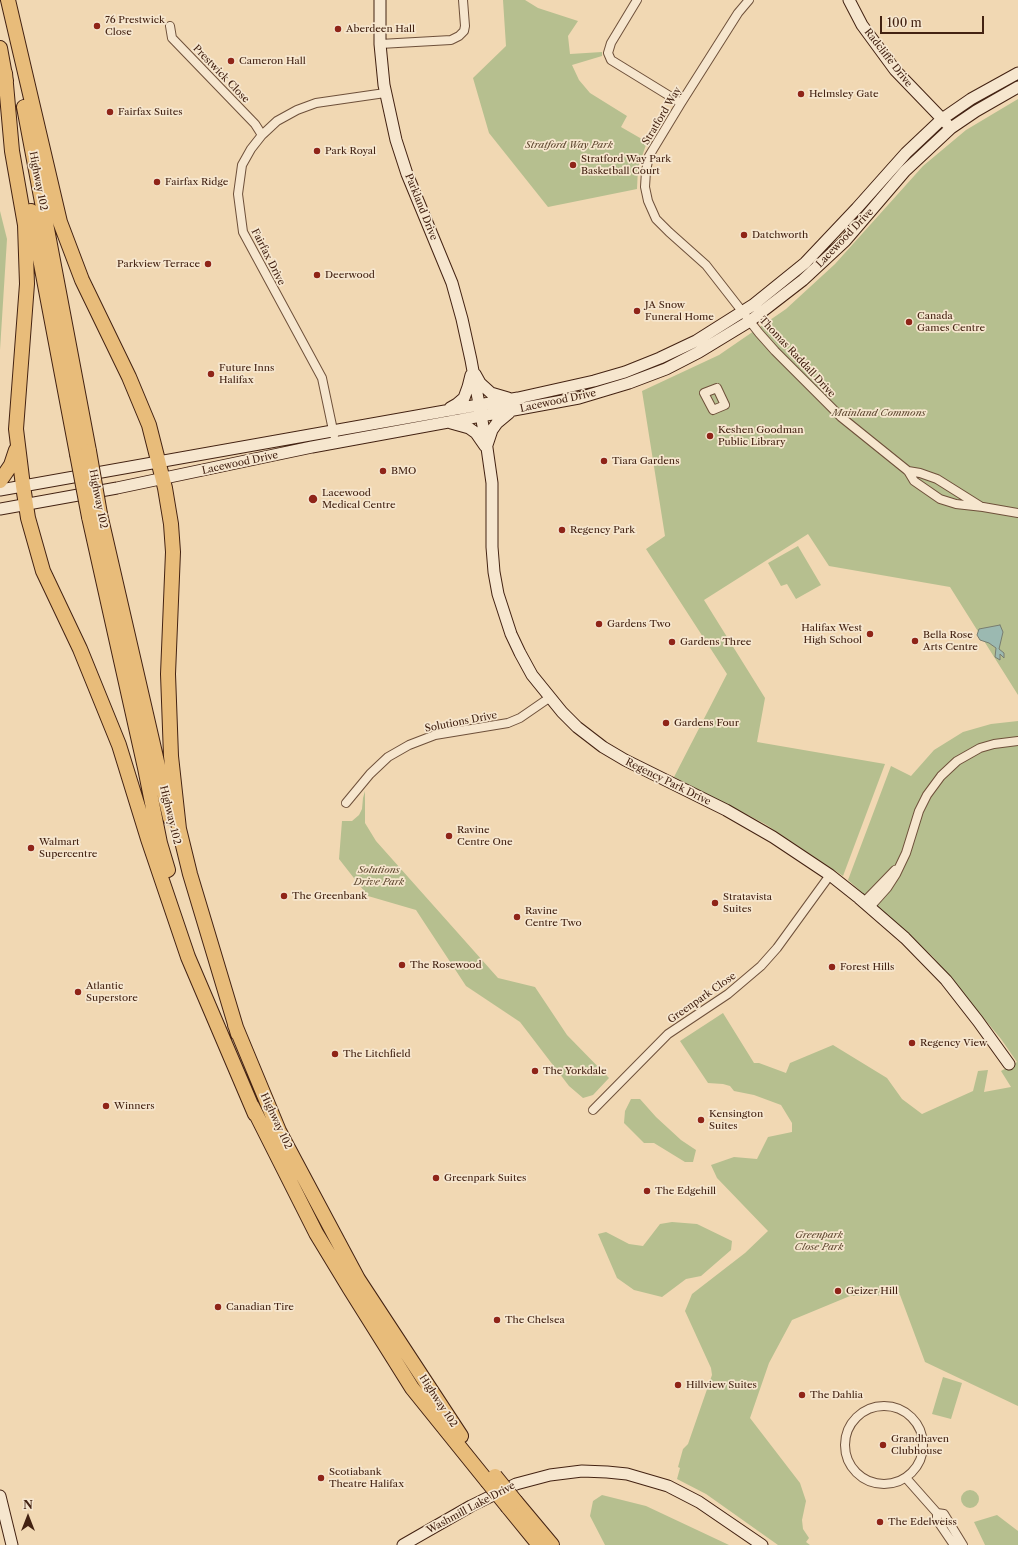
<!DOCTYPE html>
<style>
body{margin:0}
#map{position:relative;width:1018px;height:1545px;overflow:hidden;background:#f1d8b3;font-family:"Libre Caslon Text",serif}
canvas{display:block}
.north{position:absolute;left:8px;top:1497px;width:40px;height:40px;-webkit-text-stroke:3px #f6e6ce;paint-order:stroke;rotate:0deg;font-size:11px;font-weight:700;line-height:16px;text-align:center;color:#432212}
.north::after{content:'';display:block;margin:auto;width:14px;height:18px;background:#432212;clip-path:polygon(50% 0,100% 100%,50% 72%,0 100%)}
.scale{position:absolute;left:880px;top:16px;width:104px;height:18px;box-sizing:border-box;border:2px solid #432212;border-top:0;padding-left:5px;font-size:12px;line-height:14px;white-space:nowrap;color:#432212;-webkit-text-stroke:3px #f6e6ce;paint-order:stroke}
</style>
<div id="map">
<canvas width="1018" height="1545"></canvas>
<div class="north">N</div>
<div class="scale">100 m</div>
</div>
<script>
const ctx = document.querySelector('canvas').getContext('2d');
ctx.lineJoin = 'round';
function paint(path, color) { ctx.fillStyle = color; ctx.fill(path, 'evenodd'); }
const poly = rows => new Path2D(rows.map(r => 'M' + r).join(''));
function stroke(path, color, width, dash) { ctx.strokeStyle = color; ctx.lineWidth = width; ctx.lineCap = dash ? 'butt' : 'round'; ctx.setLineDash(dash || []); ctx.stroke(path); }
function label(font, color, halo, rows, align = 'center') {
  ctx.font = font + ' "Libre Caslon Text",serif'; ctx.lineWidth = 3.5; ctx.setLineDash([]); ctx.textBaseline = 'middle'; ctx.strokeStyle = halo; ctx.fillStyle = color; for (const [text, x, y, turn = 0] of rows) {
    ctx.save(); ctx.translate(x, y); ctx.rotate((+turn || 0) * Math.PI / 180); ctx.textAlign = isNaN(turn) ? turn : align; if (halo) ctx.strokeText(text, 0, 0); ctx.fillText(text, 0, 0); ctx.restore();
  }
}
paint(poly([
 [503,0,525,0,538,8,578,21,568,36,570,54,602,52,602,56,572,65,579,80,590,93,627,116,621,127,647,142,638,168,637,189,548,207,489,133,473,78,506,46],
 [1018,99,1018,695,950,587,829,566,808,534,704,600,765,698,757,742,885,764,843,876,765,824,674,777,727,674,646,549,665,536,642,391,719,355,786,309,835,264,923,166,966,130],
 [0,211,7,239,0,350],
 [798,546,821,585,796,599,787,584,781,586,768,563],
 [1018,721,1018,1406,925,1362,900,1295,850,1296,792,1320,769,1363,750,1418,800,1483,806,1501,802,1520,803,1529,809,1538,806,1542,810,1545,778,1545,706,1494,677,1479,680,1468,678,1467,683,1449,688,1444,712,1375,711,1368,685,1311,692,1294,745,1253,768,1231,717,1178,711,1165,734,1157,757,1159,768,1137,792,1132,792,1123,781,1105,754,1095,734,1091,730,1086,723,1084,708,1083,680,1041,723,1013,754,1063,759,1063,786,1073,790,1063,833,1045,887,1078,902,1099,922,1114,973,1091,978,1071,988,1070,984,1092,1011,1087,1001,1071,1017,1062,1001,1039,933,957,848,880,891,766,911,776,934,750,963,732,991,724],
 [365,791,365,823,376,841,498,978,535,987,567,1035,609,1078,593,1095,583,1098,569,1086,520,1022,466,986,416,910,368,896,339,859,342,821,352,821,359,815,362,809,363,798],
 [631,1099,640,1099,656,1117,681,1140,696,1150,693,1162,685,1162,654,1143,644,1143,624,1123,625,1111],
 [672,1222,697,1224,732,1241,731,1250,701,1276,686,1279,662,1297,634,1290,617,1278,598,1234,606,1232,629,1244,643,1246,660,1224],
 [943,1377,962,1383,951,1419,932,1414],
 '961 1499a9 9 0 1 1 18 0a9 9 0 1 1-18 0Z',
 [602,1495,646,1506,729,1545,605,1545,590,1516,593,1501],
 [997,1515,1018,1531,1018,1545,985,1545,974,1522]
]), '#b6bf8f');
const water = poly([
 [1000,625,1003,632,999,649,1004,653,1004,658,1000,654,1000,660,995,657,996,648,989,643,980,640,977,635,979,629,1000,625]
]);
paint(water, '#9bb9b1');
stroke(water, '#787d71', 1);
const street = poly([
 [637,0,611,43,608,53,611,60,681,103],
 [749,0,738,13,681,103,649,156,646,171,645,187,648,201,656,219,669,232,706,265,759,333,775,351,841,417,908,471,914,481,940,499,956,504,983,507,1018,513],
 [170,26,172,38,255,124,262,135],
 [380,44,451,40,459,36,464,31,465,26,463,0],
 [717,388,725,405,713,410,704,393,717,388],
 [334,435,322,378,243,232,238,194,242,165,251,149,262,135,277,121,297,110,316,103,385,93],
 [908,471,920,473,937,479,980,506],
 [346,803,370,774,388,757,409,745,435,735,508,723,520,718,549,698],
 [864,902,895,870],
 [870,907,887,888,896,874,906,853,919,811,927,795,941,776,957,761,980,748,994,744,1018,741],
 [593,1110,668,1034,728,994,761,966,777,948,830,875],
 '845 1445a39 39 0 1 1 78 0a39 39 0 1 1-78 0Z',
 [906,1478,937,1513,944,1514,963,1545],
 [937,1513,937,1520,954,1545]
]);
const secondary = poly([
 [380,0,380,44,384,85,396,140,407,174,452,283,462,319,471,360,487,448,492,483,492,547,494,572,498,594,511,634,520,653,532,675,562,712,577,727,603,747,625,760,726,810,773,837,830,875,859,898,905,938,946,980,978,1021,1009,1064],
 [849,0,862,25,895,70,947,124],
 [475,374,480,383,491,393,508,398],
 [450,408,457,404,464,398,468,387,471,375],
 [451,423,469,428,476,433,485,446],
 [487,445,492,430,497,423,509,413],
 [0,490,518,398,594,381,625,372,660,358,696,341,753,305,805,263,857,208,906,153,942,119,971,99,1018,73],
 [0,509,117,488,312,447,579,398,629,383,666,369,699,352,750,321,803,280,845,241,905,171,951,128,976,111,1018,87],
 [0,1496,12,1545],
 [403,1545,471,1506,516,1484,550,1475,582,1471,607,1472,627,1474,668,1486,699,1502,762,1545]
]);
const highway = poly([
 [8,0,60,222,82,280,129,377,149,425,165,488,171,524,173,552,168,674,171,756,179,829,190,874,238,1034],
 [0,48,6,81],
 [5,73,12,151,25,225,27,284,16,429,23,486,28,518,43,571,80,649,119,745,148,839,188,957,255,1114],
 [24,107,89,451],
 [31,211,77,454],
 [0,481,11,465,16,450],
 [100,514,170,818],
 [89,517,145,768,160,843,168,870],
 [235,1025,279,1131,358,1279,461,1436],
 [252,1106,316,1233,350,1289,412,1388,487,1481],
 [516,1502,552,1545],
 [508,1507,539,1545]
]);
stroke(street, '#6e503a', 10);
stroke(secondary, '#432212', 13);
stroke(highway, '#432212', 16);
stroke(street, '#f6e6ce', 8);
stroke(secondary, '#f6e6ce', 11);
stroke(highway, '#e8bc7a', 14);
const highwayBridge = poly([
 [89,451,100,514],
 [77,454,89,517],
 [495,1476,516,1502],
 [487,1481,508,1507]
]);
stroke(highwayBridge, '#432212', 16, []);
stroke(highwayBridge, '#e8bc7a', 14);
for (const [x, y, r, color] of [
 [97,26,4,"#8f2418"],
 [338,29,4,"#8f2418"],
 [231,61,4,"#8f2418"],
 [801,94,4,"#8f2418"],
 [110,112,4,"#8f2418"],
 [317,151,4,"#8f2418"],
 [573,165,4,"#8f2418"],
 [157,182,4,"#8f2418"],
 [744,235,4,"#8f2418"],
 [208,264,4,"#8f2418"],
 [317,275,4,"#8f2418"],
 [637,311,4,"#8f2418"],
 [909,322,4,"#8f2418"],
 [211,374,4,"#8f2418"],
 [710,436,4,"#8f2418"],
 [604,461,4,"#8f2418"],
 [383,471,4,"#8f2418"],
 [313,499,5,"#8f2418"],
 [562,530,4,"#8f2418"],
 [599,624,4,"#8f2418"],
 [870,634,4,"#8f2418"],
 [915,641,4,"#8f2418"],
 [672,642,4,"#8f2418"],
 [666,723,4,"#8f2418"],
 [449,836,4,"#8f2418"],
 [31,848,4,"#8f2418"],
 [284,896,4,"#8f2418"],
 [715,903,4,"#8f2418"],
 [517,917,4,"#8f2418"],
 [402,965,4,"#8f2418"],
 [832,967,4,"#8f2418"],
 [78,992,4,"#8f2418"],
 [912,1043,4,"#8f2418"],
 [335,1054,4,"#8f2418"],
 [535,1071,4,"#8f2418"],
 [106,1106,4,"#8f2418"],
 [701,1120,4,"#8f2418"],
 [436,1178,4,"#8f2418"],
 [647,1191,4,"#8f2418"],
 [838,1291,4,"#8f2418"],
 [218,1307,4,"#8f2418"],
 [497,1320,4,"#8f2418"],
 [678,1385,4,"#8f2418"],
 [802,1395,4,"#8f2418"],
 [883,1445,4,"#8f2418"],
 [321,1478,4,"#8f2418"],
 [880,1522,4,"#8f2418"]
]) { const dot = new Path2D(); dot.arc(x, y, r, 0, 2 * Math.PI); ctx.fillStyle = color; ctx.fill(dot); stroke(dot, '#f6e6ce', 1.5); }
label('10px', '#432212', '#f6e6ce', [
 ["76 Prestwick",105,20],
 ["Close",105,32],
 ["Aberdeen Hall",346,29],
 ["Cameron Hall",239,61],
 ["Helmsley Gate",809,94],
 ["Fairfax Suites",118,112],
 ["Park Royal",325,151],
 ["Stratford Way Park",581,159],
 ["Basketball Court",581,171],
 ["Fairfax Ridge",165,182],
 ["Datchworth",752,235],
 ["Parkview Terrace",200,264,"right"],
 ["Deerwood",325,275],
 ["JA Snow",645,305],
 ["Funeral Home",645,317],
 ["Canada",917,316],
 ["Games Centre",917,328],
 ["Future Inns",219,368],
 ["Halifax",219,380],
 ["Keshen Goodman",718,430],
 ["Public Library",718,442],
 ["Tiara Gardens",612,461],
 ["BMO",391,471],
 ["Lacewood",322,493],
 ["Medical Centre",322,505],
 ["Regency Park",570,530],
 ["Gardens Two",607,624],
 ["Halifax West",862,628,"right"],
 ["High School",862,640,"right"],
 ["Bella Rose",923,635],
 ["Arts Centre",923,647],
 ["Gardens Three",680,642],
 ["Gardens Four",674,723],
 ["Ravine",457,830],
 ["Centre One",457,842],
 ["Walmart",39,842],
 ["Supercentre",39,854],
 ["The Greenbank",292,896],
 ["Stratavista",723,897],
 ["Suites",723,909],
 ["Ravine",525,911],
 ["Centre Two",525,923],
 ["The Rosewood",410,965],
 ["Forest Hills",840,967],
 ["Atlantic",86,986],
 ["Superstore",86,998],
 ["Regency View",920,1043],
 ["The Litchfield",343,1054],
 ["The Yorkdale",543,1071],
 ["Winners",114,1106],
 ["Kensington",709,1114],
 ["Suites",709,1126],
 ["Greenpark Suites",444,1178],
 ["The Edgehill",655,1191],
 ["Geizer Hill",846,1291],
 ["Canadian Tire",226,1307],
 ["The Chelsea",505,1320],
 ["Hillview Suites",686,1385],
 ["The Dahlia",810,1395],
 ["Grandhaven",891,1439],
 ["Clubhouse",891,1451],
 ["Scotiabank",329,1472],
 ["Theatre Halifax",329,1484],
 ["The Edelweiss",888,1522]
], 'left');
label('10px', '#432212', '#f6e6ce', [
 ["Radcliffe Drive",888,58,52],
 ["Prestwick Close",221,74,46],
 ["Stratford Way",662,116,-59],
 ["Highway 102",38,181,79],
 ["Parkland Drive",421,207,68],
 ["Lacewood Drive",845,238,-46],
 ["Fairfax Drive",268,257,63],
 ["Thomas Raddall Drive",797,357,47],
 ["Lacewood Drive",558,401,-12],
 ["Lacewood Drive",240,463,-12],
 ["Highway 102",98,499,79],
 ["Solutions Drive",461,722,-11],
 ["Regency Park Drive",668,782,26],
 ["Highway 102",170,815,76],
 ["Greenpark Close",702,998,-35],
 ["Highway 102",276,1121,65],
 ["Highway 102",438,1401,57],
 ["Washmill Lake Drive",471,1508,-28]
]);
label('italic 10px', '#604931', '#f6e6ce', [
 ["Stratford Way Park",569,145],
 ["Mainland Commons",879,413],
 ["Solutions",379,870],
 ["Drive Park",379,882],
 ["Greenpark",819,1235],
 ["Close Park",819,1247]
]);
</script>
